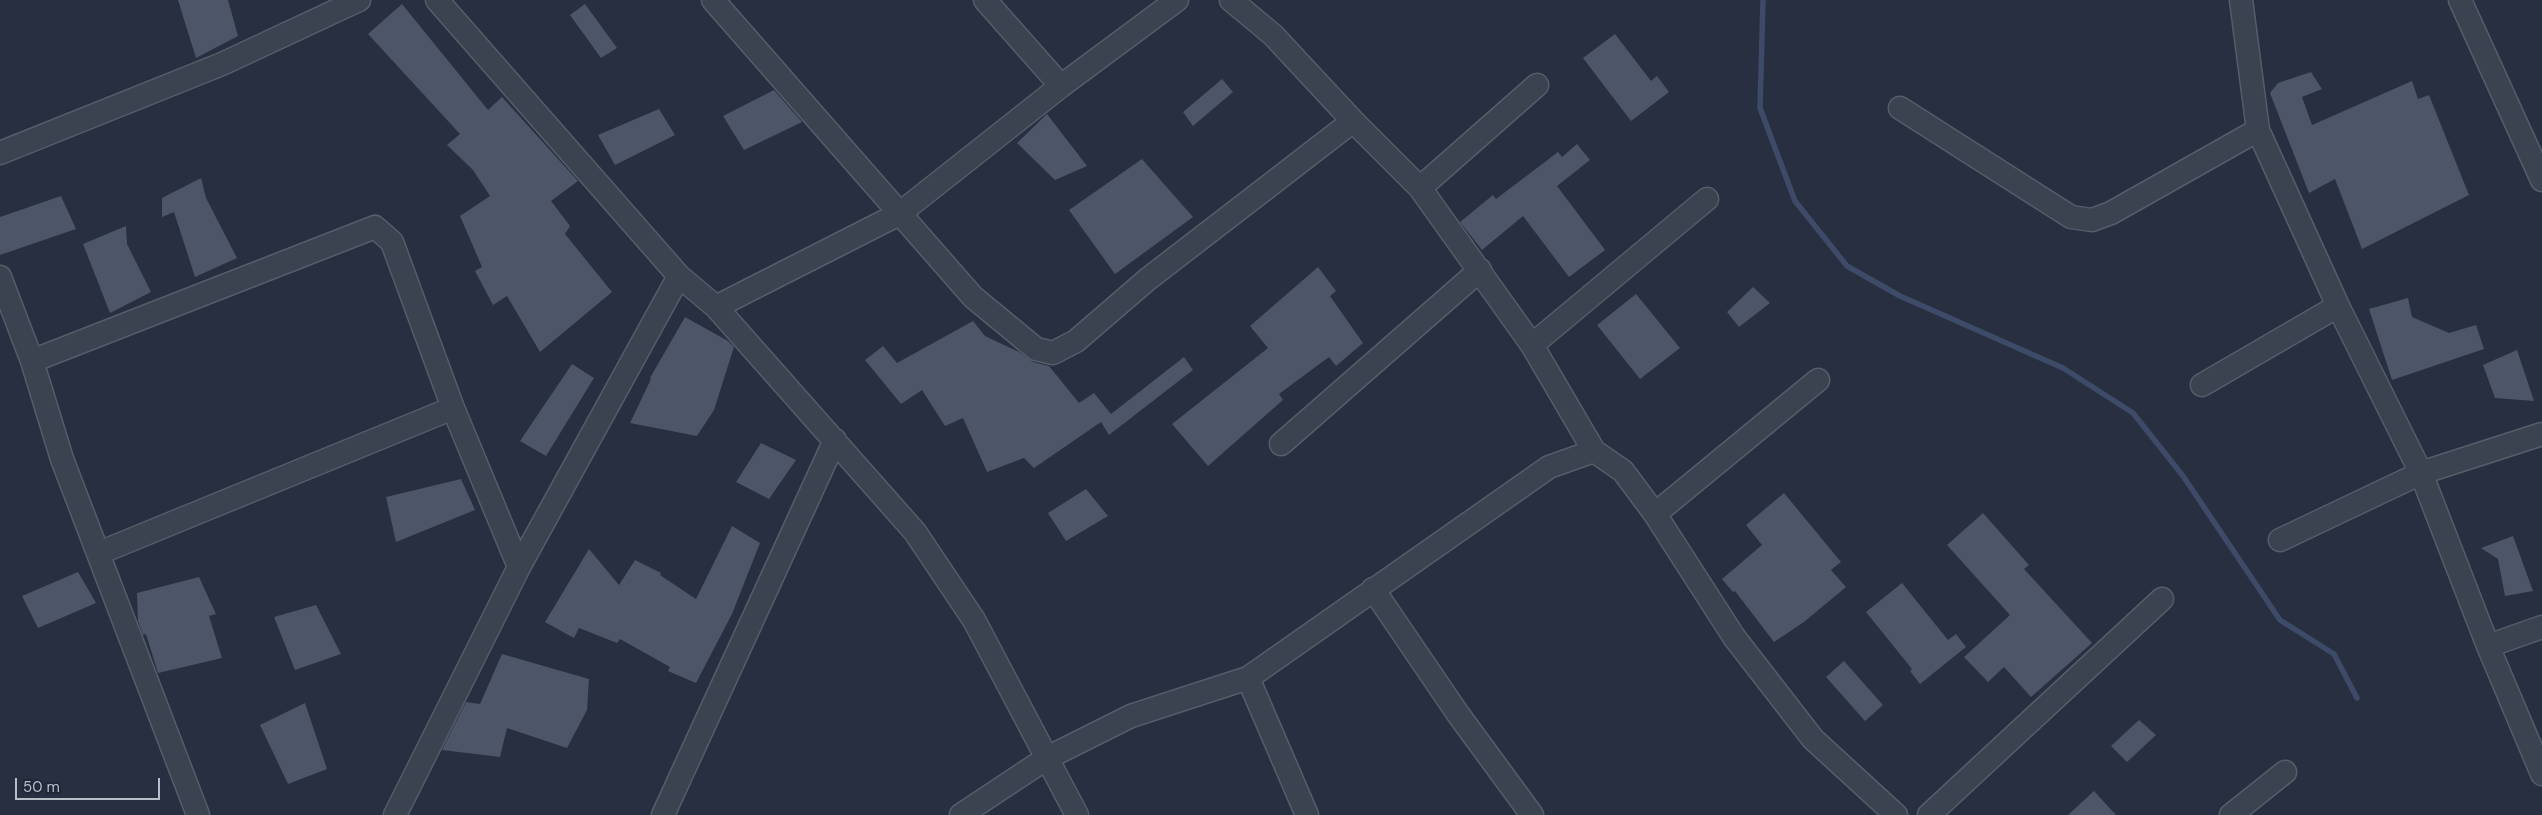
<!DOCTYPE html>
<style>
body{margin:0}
#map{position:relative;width:2542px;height:815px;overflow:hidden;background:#272f40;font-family:"DM Sans",sans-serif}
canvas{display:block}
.scale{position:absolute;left:15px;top:778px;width:145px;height:22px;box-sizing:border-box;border:2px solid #b8bdca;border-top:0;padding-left:6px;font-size:15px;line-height:18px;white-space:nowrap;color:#b8bdca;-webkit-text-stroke:4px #202736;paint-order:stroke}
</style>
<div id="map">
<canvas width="2542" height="815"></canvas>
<div class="scale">50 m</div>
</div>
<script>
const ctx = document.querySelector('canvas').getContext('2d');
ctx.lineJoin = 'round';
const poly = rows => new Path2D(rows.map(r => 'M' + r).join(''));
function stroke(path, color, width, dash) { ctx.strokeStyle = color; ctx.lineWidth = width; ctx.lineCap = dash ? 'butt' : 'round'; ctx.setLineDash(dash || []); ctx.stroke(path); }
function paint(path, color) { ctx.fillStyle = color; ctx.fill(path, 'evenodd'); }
stroke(poly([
 [1763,0,1760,108,1795,201,1847,266,1900,296,2063,368,2133,413,2183,476,2280,620,2334,654,2357,698]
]), '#3e4b68', 5.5);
paint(poly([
 [178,0,228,0,238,36,196,58],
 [402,4,488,110,502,97,578,181,551,201,570,226,565,234,612,292,540,352,507,296,493,305,475,271,482,267,460,216,490,196,473,170,447,145,460,134,368,34],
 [585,4,617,48,601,58,570,15],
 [1615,34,1651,81,1657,76,1669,92,1631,121,1583,58],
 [2311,72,2322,89,2302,97,2312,125,2412,81,2418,99,2429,95,2469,195,2362,249,2335,179,2309,193,2270,93,2278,83],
 [1222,79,1233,92,1193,126,1183,112],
 [774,90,802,122,744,150,723,116],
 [659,109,675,135,615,165,598,135],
 [1047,114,1087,166,1055,180,1017,143],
 [1577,144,1590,160,1557,186,1605,250,1569,277,1523,216,1482,250,1460,222,1493,195,1496,199,1558,152,1562,157],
 [1142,159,1193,217,1115,274,1069,210],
 [201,178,206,198,237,258,195,277,174,212,162,217,162,198],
 [61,196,76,229,0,255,0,217],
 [126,226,127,244,151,292,110,313,83,244],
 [1318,267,1336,291,1330,296,1363,343,1336,366,1329,357,1279,394,1283,400,1208,466,1172,424,1268,348,1250,326],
 [1753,287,1770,303,1739,327,1727,312],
 [1636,294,1680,348,1640,379,1597,325],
 [2408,298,2412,317,2449,333,2476,325,2484,349,2392,380,2369,309],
 [685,317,728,341,734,347,714,410,697,436,630,423,651,379,650,378],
 [973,321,985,336,1019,352,1033,362,1049,366,1079,403,1094,393,1111,414,1184,357,1193,370,1109,435,1101,422,1034,468,1024,458,987,472,963,418,945,426,922,390,901,404,865,360,883,346,897,363],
 [2517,350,2534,401,2495,398,2483,365],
 [572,364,594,378,546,456,520,441],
 [761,443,796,460,769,499,736,482],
 [461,479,475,510,396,542,386,497],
 [1086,489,1108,516,1066,541,1048,513],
 [1784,493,1841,562,1831,570,1846,587,1804,622,1774,642,1735,591,1733,592,1722,579,1762,545,1746,525],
 [1983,513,2029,565,2024,569,2092,643,2031,697,2004,667,1988,682,1964,657,2010,615,1947,545],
 [732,526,760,543,732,614,696,683,668,671,670,667,620,639,617,643,579,628,574,638,545,622,589,549,619,585,635,560,661,573,660,575,696,599],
 [2513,536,2533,591,2505,596,2498,559,2481,548],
 [78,572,96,603,38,628,22,596],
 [199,577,216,614,209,616,222,658,158,673,146,634,143,635,138,621,137,593],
 [1902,583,1948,640,1956,634,1966,647,1920,684,1910,671,1912,669,1866,612],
 [316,605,341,654,295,670,274,617],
 [502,654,589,679,587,710,567,748,507,728,500,757,442,750,466,702,480,704],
 [1844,661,1883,705,1865,721,1826,677],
 [305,703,327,769,288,784,260,725],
 [2139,720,2156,735,2127,762,2111,746],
 [2094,791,2116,815,2068,815]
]), '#4d5669');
const minor = poly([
 [437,0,679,276,716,307,915,532,974,620,1077,815],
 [713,0,973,297,1036,349,1053,353,1076,341,1148,279,1353,121],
 [985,0,1061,86],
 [1231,0,1273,35,1353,121,1420,188,1532,345,1594,451,1623,471,1655,514,1734,637,1813,739,1896,815],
 [2241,0,2258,130,2338,306,2421,473,2488,646,2542,774],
 [2460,0,2542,180],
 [1900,108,2071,217,2092,220,2111,213,2258,130],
 [0,153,222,64,359,0],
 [1420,188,1537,85],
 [0,277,32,361,62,459,198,815],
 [716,307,899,214,1061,86,1177,0],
 [1532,345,1707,199],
 [32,361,375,227,392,242,453,408,519,567],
 [2202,385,2338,306],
 [1281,444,1480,270],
 [1655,514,1818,380],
 [2280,540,2421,473,2542,434],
 [99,553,453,408],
 [1373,589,1458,714,1532,815],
 [2488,646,2542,627],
 [1248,678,1307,815],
 [395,815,519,567,679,276],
 [663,815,835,440],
 [961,815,1047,758,1131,716,1248,678,1549,467,1594,451],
 [1929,815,2162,599],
 [2231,815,2285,772]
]);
stroke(minor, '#565d6a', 25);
stroke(minor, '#3b4250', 22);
</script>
